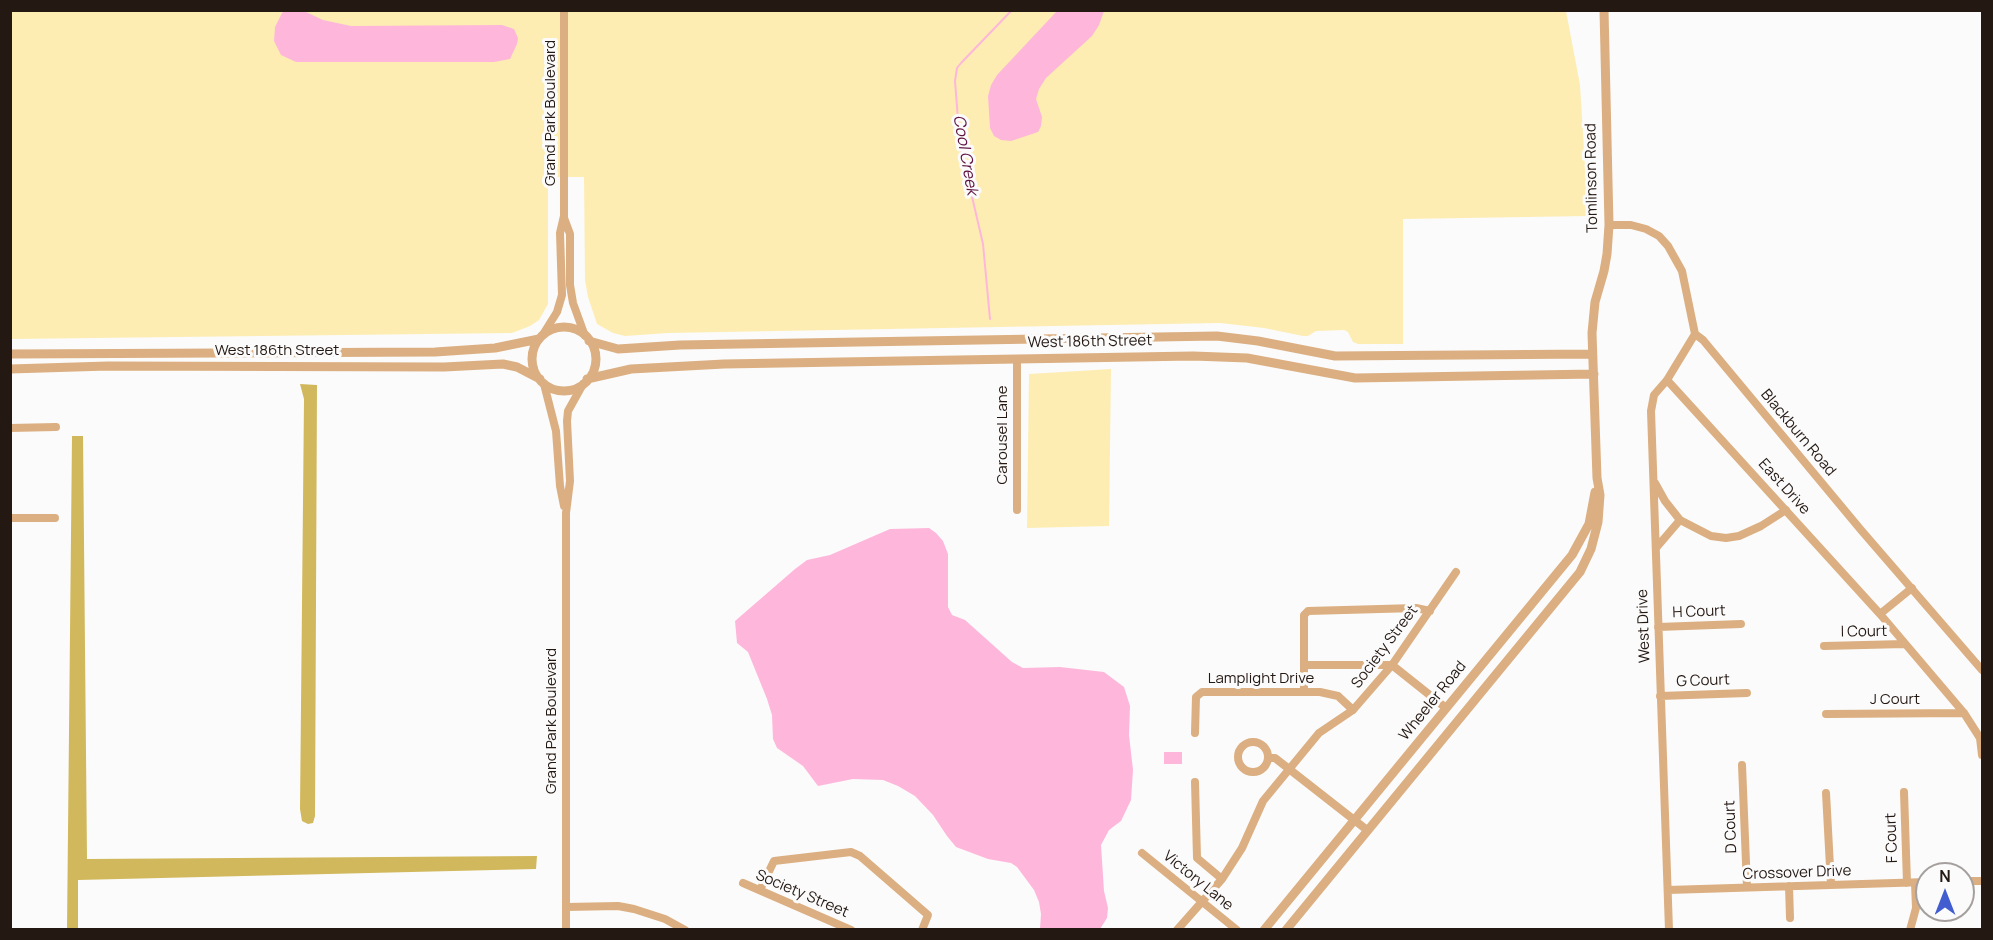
<!DOCTYPE html>
<style>
body{margin:0}
#map{position:relative;width:1993px;height:940px;overflow:hidden;background:#fbfbfb;font-family:Manrope,sans-serif}
canvas{display:block}
.frame{position:absolute;inset:0;border:12px solid #241813;pointer-events:none}
.north{position:absolute;left:1915px;top:862px;width:60px;height:60px;box-sizing:border-box;background:#fbfbfb;border:2px solid #a5a09e;border-radius:50%;rotate:0deg;font-size:16px;font-weight:700;line-height:24px;text-align:center;color:#241813}
.north::after{content:'';display:block;margin:auto;width:21px;height:27px;background:#415dd0;clip-path:polygon(50% 0,100% 100%,50% 72%,0 100%)}
</style>
<div id="map">
<canvas width="1993" height="940"></canvas>
<div class="frame"></div>
<div class="north">N</div>
</div>
<script>
const ctx = document.querySelector('canvas').getContext('2d');
ctx.lineJoin = 'round';
function paint(path, color) { ctx.fillStyle = color; ctx.fill(path, 'evenodd'); }
const poly = rows => new Path2D(rows.map(r => 'M' + r).join(''));
function stroke(path, color, width, dash) { ctx.strokeStyle = color; ctx.lineWidth = width; ctx.lineCap = dash ? 'butt' : 'round'; ctx.setLineDash(dash || []); ctx.stroke(path); }
function label(font, color, halo, rows, align = 'center') {
  ctx.font = font + ' Manrope,sans-serif'; ctx.lineWidth = 6; ctx.setLineDash([]); ctx.textBaseline = 'middle'; ctx.strokeStyle = halo; ctx.fillStyle = color; for (const [text, x, y, turn = 0] of rows) {
    ctx.save(); ctx.translate(x, y); ctx.rotate((+turn || 0) * Math.PI / 180); ctx.textAlign = isNaN(turn) ? turn : align; if (halo) ctx.strokeText(text, 0, 0); ctx.fillText(text, 0, 0); ctx.restore();
  }
}
paint(poly([
 [10,11,1566,11,1580,85,1588,216,1403,219,1403,344,1358,344,1353,342,1348,332,1344,330,1316,331,1308,336,1303,336,1264,328,1220,323,668,333,625,336,613,333,597,324,588,297,585,280,584,177,548,177,548,304,539,320,530,326,512,333,11,339],
 [1111,369,1109,526,1027,528,1029,374]
]), '#fdedb3');
paint(poly([
 [300,384,317,385,315,816,313,823,308,824,302,821,300,809,304,399],
 [72,436,83,436,87,859,537,856,536,869,78,880,78,929,67,929]
]), '#d1b85c');
paint(poly([
 [286,10,304,11,323,20,351,26,502,25,514,29,518,38,517,44,510,59,494,62,296,62,281,55,274,41,275,27,282,13],
 [1057,11,1104,11,1099,25,1092,36,1046,78,1039,89,1036,99,1042,117,1041,126,1038,132,1011,141,1001,140,994,136,990,128,988,96,991,85,997,75],
 [929,528,936,533,943,541,948,554,948,607,952,615,965,620,1012,662,1023,668,1060,667,1104,672,1124,687,1130,706,1129,735,1133,770,1131,800,1121,821,1109,830,1101,845,1104,891,1108,908,1107,918,1100,929,1040,929,1041,914,1039,902,1034,890,1017,867,1011,863,988,859,956,847,947,836,933,815,915,796,898,786,883,780,853,779,818,786,803,766,777,748,773,739,772,715,767,699,748,652,737,643,735,621,795,569,807,560,830,555,890,529],
 [1164,752,1182,752,1182,764,1164,764]
]), '#feb7da');
stroke(poly([
 [990,319,983,244,960,145,955,81,957,68,961,63,1012,10]
]), '#feb7da', 2);
stroke(poly([
 [564,218,570,234,570,285,573,303,585,336],
 [1609,225,1631,225,1646,229,1659,236,1668,246,1682,271,1695,334,1703,340,1861,530,1982,670],
 [542,336,557,312,562,295,560,233,564,216,564,10],
 [1017,359,1017,510],
 [1667,380,1880,614,1964,713,1980,738,1982,755],
 [544,384,556,431,560,486,564,506],
 [10,428,56,427],
 [1655,483,1665,501,1680,520,1711,536,1726,538,1739,536,1761,526,1786,510],
 [10,518,55,518],
 [1656,548,1680,520],
 [1880,614,1912,588],
 [1658,627,1741,624],
 [1824,646,1904,644],
 [1304,665,1392,665,1446,708],
 [1304,691,1304,615,1308,611,1416,608,1430,611],
 [1660,696,1747,693],
 [1826,714,1964,713],
 [1195,733,1196,697,1202,692,1320,692,1338,696,1353,710],
 '1238 757a15 15 0 1 1 30 0a15 15 0 1 1-30 0Z',
 [1268,758,1275,758,1367,830],
 [1742,765,1747,887],
 [1195,782,1197,858,1222,879],
 [1904,792,1907,883],
 [1826,793,1831,885],
 [1142,853,1237,930],
 [1963,881,1982,881],
 [743,883,851,930],
 [1789,886,1790,918],
 [760,890,774,861,851,852,860,856,928,915,922,930],
 [1668,890,1927,882],
 [566,907,618,906,634,909,665,919,685,930],
 [566,930,566,513,570,481,567,421,568,411,583,384],
 [1177,930,1222,879,1242,848,1263,801,1319,733,1353,710,1392,665,1456,572],
 [1669,930,1651,411,1654,395,1667,380,1695,334],
 [1910,930,1916,908,1915,883]
]), '#dbaf81', 8);
stroke(poly([
 '532 359a32 32 0 1 1 64 0a32 32 0 1 1-64 0Z',
 [589,341,618,349,680,345,1217,336,1258,341,1335,356,1592,354],
 [10,354,435,352,495,348,539,339],
 [10,369,108,366,444,367,503,364,517,367,540,379],
 [587,379,631,369,724,364,1193,356,1247,358,1355,378,1594,374],
 [1264,930,1572,555,1589,524,1595,492],
 [1286,930,1580,572,1591,549,1598,522,1600,495,1597,478,1592,333,1595,302,1604,271,1607,254,1609,225,1604,10]
]), '#dbaf81', 9);
label('15px', '#241813', '#fbfbfb', [
 ["Grand Park Boulevard",551,113,-90],
 ["Tomlinson Road",1592,178,-91],
 ["West 186th Street",1090,342,-1],
 ["West 186th Street",277,351],
 ["Blackburn Road",1798,433,50],
 ["Carousel Lane",1003,435,-90],
 ["East Drive",1784,487,48],
 ["H Court",1699,612,-2],
 ["West Drive",1644,626,-92],
 ["I Court",1864,632,-1],
 ["Society Street",1385,647,-53],
 ["Lamplight Drive",1261,679],
 ["G Court",1703,681,-2],
 ["J Court",1895,700],
 ["Wheeler Road",1433,701,-51],
 ["Grand Park Boulevard",552,721,-90],
 ["D Court",1731,827,-92],
 ["F Court",1892,838,-92],
 ["Crossover Drive",1797,873,-2],
 ["Victory Lane",1198,881,39],
 ["Society Street",802,894,23]
]);
label('italic 16px', '#5e1340', '#fbfbfb', [
 ["Cool Creek",965,155,80]
]);
</script>
